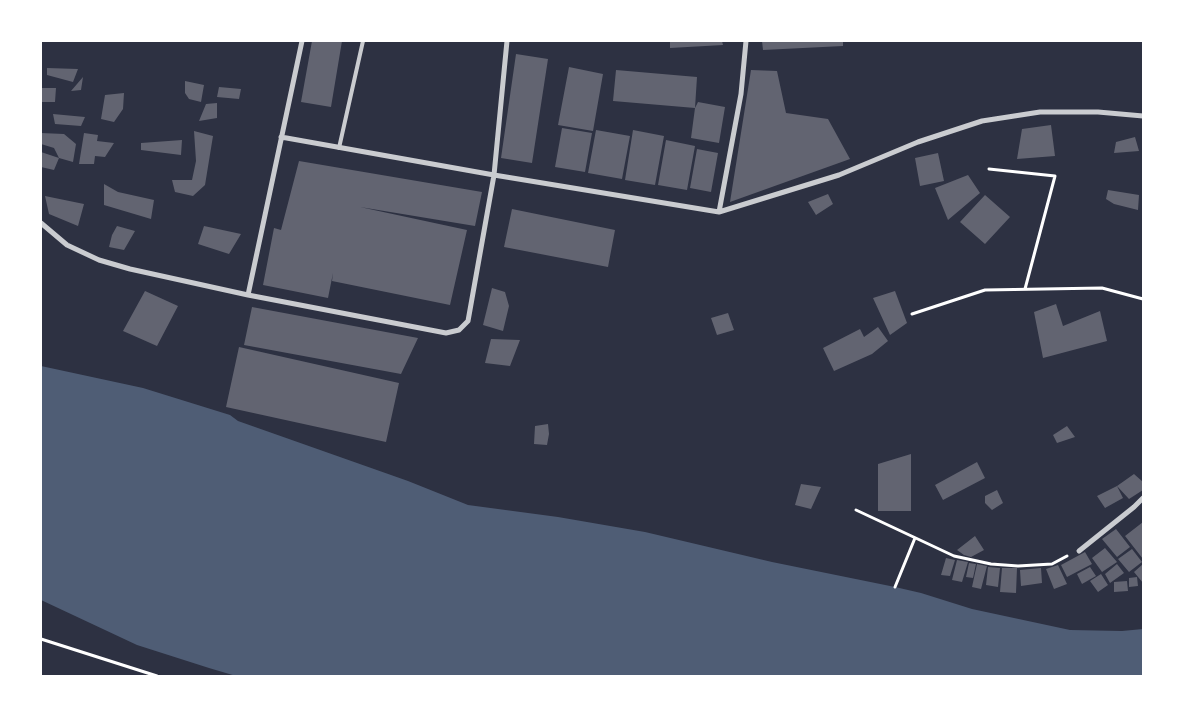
<!DOCTYPE html>
<style>
body{margin:0}
#map{position:relative;width:1184px;height:717px;overflow:hidden;background:#2d3142;font-family:"Nunito Sans",sans-serif}
canvas{display:block}
.frame{position:absolute;inset:0;border:42px solid #fff;pointer-events:none}
</style>
<div id="map">
<canvas width="1184" height="717"></canvas>
<div class="frame"></div>
</div>
<script>
const ctx = document.querySelector('canvas').getContext('2d');
ctx.lineJoin = 'round';
function paint(path, color) { ctx.fillStyle = color; ctx.fill(path, 'evenodd'); }
const poly = rows => new Path2D(rows.map(r => 'M' + r).join(''));
function stroke(path, color, width, dash) { ctx.strokeStyle = color; ctx.lineWidth = width; ctx.lineCap = dash ? 'butt' : 'round'; ctx.setLineDash(dash || []); ctx.stroke(path); }
paint(poly([
 [41,366,143,388,230,415,238,421,408,481,468,505,558,517,645,532,772,562,895,587,921,593,972,609,1070,630,1122,631,1143,629,1143,676,236,676,209,668,137,645,41,600]
]), '#4f5d75');
paint(poly([
 [312,41,342,41,331,107,301,102],
 [670,41,722,41,723,45,670,48],
 [762,41,843,41,843,46,763,50],
 [516,54,548,59,532,163,501,158],
 [569,67,603,74,593,131,558,125],
 [47,68,78,69,73,82,47,75],
 [616,70,697,77,695,108,613,101],
 [751,70,777,71,786,113,828,119,850,159,730,202],
 [83,77,81,90,71,91],
 [185,81,204,85,201,102,189,99,185,93],
 [219,87,241,89,239,99,217,97],
 [41,88,56,88,55,102,41,102],
 [124,93,123,109,114,122,101,119,105,95],
 [698,102,725,107,719,143,691,138,695,108],
 [217,103,217,118,199,121,206,104],
 [53,114,85,117,81,126,55,124],
 [1051,125,1055,156,1017,159,1022,129],
 [562,128,592,133,585,172,555,167],
 [596,130,630,136,622,179,588,173],
 [633,130,664,136,655,185,625,180],
 [194,131,213,136,205,185,193,196,175,192,172,180,192,180,196,161],
 [41,133,64,134,76,144,73,162,59,158,54,148,41,144],
 [84,133,98,135,97,141,114,143,105,157,95,156,94,164,79,164],
 [1135,137,1139,151,1114,153,1116,142],
 [182,140,181,155,141,150,141,143],
 [666,140,695,146,687,190,658,185],
 [697,149,718,153,711,192,690,188],
 [41,152,59,158,54,170,41,167],
 [938,153,944,181,920,186,915,158],
 [299,161,482,192,475,226,360,207,467,230,450,305,332,281,333,273,328,298,263,285,274,228,281,230],
 [968,175,980,193,948,220,935,188],
 [104,184,118,192,154,200,151,219,104,205],
 [1108,190,1139,195,1138,210,1114,204,1106,199],
 [828,194,833,204,816,215,808,202],
 [985,195,1010,217,985,244,960,222],
 [45,196,84,204,78,226,49,214],
 [512,209,615,230,608,267,504,247],
 [117,226,135,231,124,250,109,247,112,235],
 [204,226,241,234,229,254,198,244],
 [492,288,505,292,509,306,503,331,483,325],
 [145,291,178,306,157,346,123,331],
 [895,291,907,323,890,335,873,298],
 [1056,304,1063,326,1100,311,1107,341,1043,358,1034,312],
 [252,307,418,338,401,374,244,345],
 [728,313,734,330,717,335,711,318],
 [878,327,888,341,872,354,834,371,823,348,860,329,864,337],
 [491,339,520,340,510,366,485,363],
 [239,347,399,383,386,442,226,407],
 [548,424,549,434,547,445,534,444,535,426],
 [1067,426,1075,437,1057,443,1053,435],
 [911,454,911,511,878,511,878,464],
 [977,462,985,478,943,500,935,485],
 [1134,474,1143,482,1143,490,1129,499,1117,486],
 [801,484,821,487,811,509,795,505],
 [1117,486,1123,498,1105,508,1097,496],
 [997,490,1003,503,992,510,985,503,985,496],
 [1143,522,1143,559,1125,536],
 [1116,529,1130,547,1117,557,1102,539],
 [975,536,984,550,971,557,964,555,957,550],
 [1105,548,1117,562,1102,572,1092,558],
 [1132,549,1142,562,1129,572,1118,559],
 [1085,552,1092,564,1067,577,1061,565],
 [946,558,955,560,950,576,941,575],
 [957,560,968,562,962,582,952,580],
 [969,563,976,564,973,578,966,577],
 [977,564,987,566,981,589,972,587],
 [1117,564,1124,573,1110,583,1105,574],
 [1143,564,1143,583,1134,572],
 [1058,565,1067,584,1054,589,1046,569],
 [988,567,1000,568,998,587,986,585],
 [1090,567,1096,576,1082,584,1077,574],
 [1002,568,1017,568,1016,593,1000,592],
 [1041,568,1042,583,1021,586,1020,570],
 [1101,574,1108,585,1098,592,1090,581],
 [1137,577,1138,586,1129,587,1129,578],
 [1127,581,1128,591,1114,592,1114,582]
]), '#626471');
stroke(poly([
 [989,169,1055,176,1025,289],
 [912,314,985,290,1102,288,1143,299],
 [856,510,954,556,991,564,1018,566,1052,564,1067,556],
 [895,587,915,538],
 [41,639,157,676]
]), '#fff', 3);
stroke(poly([
 [339,148,363,41]
]), '#caccd0', 4);
stroke(poly([
 [281,137,494,175,719,212,839,175,918,142,982,121,1040,112,1098,112,1143,116],
 [719,212,741,94,746,41],
 [41,223,67,245,99,260,130,269,248,295,446,333,459,330,468,321,494,175,507,41],
 [248,295,302,41],
 [1079,551,1134,507,1143,498]
]), '#caccd0', 5);
</script>
